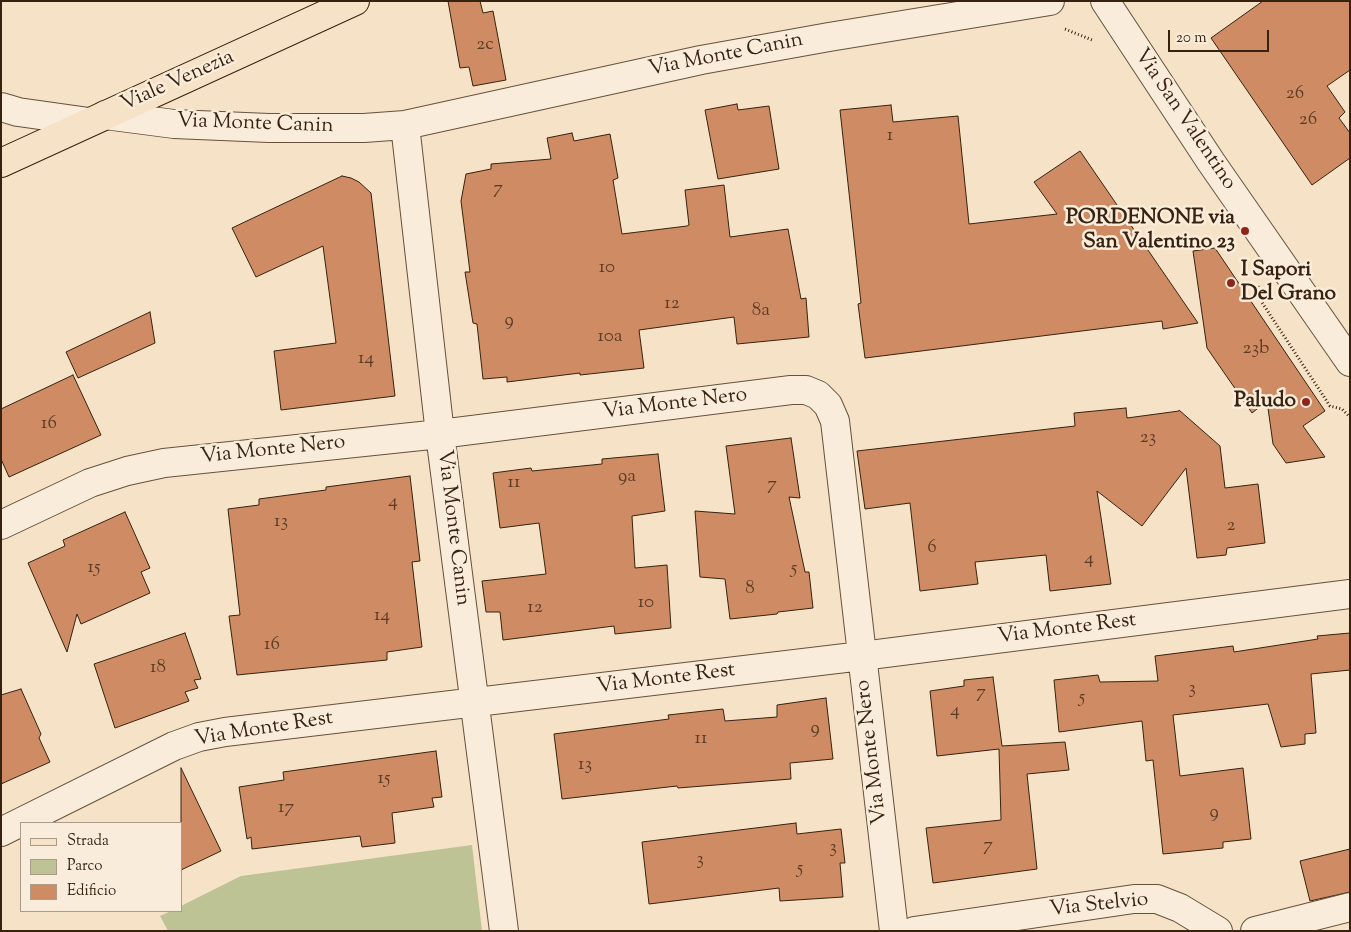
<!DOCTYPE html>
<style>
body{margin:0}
#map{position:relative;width:1351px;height:932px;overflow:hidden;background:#f6e2c6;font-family:"Sorts Mill Goudy",serif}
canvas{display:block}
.frame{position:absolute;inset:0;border:2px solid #36220f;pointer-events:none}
.legend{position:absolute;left:20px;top:822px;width:162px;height:90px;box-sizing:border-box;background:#f9ecda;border:1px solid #ab9b89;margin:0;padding:6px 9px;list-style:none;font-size:15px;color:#36220f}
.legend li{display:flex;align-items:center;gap:10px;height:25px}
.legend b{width:25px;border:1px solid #ab9b89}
.scale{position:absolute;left:1168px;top:30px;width:101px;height:22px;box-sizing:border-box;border:2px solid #36220f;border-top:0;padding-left:6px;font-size:15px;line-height:18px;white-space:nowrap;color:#36220f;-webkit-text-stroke:4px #f9ecda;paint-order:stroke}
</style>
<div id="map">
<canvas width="1351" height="932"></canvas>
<div class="frame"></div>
<ul class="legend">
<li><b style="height:6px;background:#f6e2c6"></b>Strada</li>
<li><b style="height:14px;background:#bdc394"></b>Parco</li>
<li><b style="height:14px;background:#ce8b64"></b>Edificio</li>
</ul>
<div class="scale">20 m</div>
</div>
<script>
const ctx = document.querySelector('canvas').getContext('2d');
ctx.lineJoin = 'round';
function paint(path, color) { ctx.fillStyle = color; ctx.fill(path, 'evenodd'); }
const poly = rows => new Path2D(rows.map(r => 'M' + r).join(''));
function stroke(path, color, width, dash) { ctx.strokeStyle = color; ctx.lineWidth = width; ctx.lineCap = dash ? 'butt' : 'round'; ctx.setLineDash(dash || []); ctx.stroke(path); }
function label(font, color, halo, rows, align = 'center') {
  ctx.font = font + ' "Sorts Mill Goudy",serif'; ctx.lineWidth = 5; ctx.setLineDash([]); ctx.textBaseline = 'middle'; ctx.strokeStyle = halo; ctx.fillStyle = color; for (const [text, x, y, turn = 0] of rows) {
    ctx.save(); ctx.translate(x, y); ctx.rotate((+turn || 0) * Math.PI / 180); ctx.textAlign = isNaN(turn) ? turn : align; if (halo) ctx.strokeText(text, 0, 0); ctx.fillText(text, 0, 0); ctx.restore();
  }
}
paint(poly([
 [472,845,482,931,168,931,160,916,171,911,181,911,181,906,241,876]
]), '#bdc394');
const building = poly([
 [448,1,480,1,483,13,493,11,506,80,473,86,469,67,460,68,448,1],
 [1263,1,1350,1,1350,70,1327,86,1345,112,1339,118,1350,133,1350,158,1312,185,1211,38,1263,1],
 [737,104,738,110,769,106,779,169,718,179,705,110,737,104],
 [891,105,893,122,958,116,969,224,1057,214,1034,182,1080,151,1198,323,1163,329,1162,321,865,358,858,304,861,303,840,110,891,105],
 [572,133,574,141,610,134,618,178,613,180,622,234,687,226,689,225,685,190,724,185,730,237,788,229,801,299,806,298,809,337,737,344,734,317,639,330,644,368,580,375,580,373,507,382,507,377,483,379,477,324,473,323,465,272,470,272,461,201,466,174,491,169,491,164,551,159,547,138,572,133],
 [342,176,351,178,359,182,371,193,395,396,281,410,274,351,336,343,323,246,256,277,232,228,342,176],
 [1215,248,1325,411,1303,426,1325,457,1286,463,1273,444,1267,401,1252,413,1207,348,1193,251,1215,248],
 [150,312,155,343,78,378,66,352,150,312],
 [73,375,101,435,9,477,1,459,1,409,73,375],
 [1126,408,1127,418,1179,411,1179,410,1220,446,1225,488,1258,484,1265,543,1227,548,1226,555,1197,558,1186,468,1142,526,1097,491,1111,584,1050,591,1046,555,975,562,978,584,920,591,910,503,865,509,857,451,1075,426,1074,413,1126,408],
 [791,438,800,498,789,497,805,572,809,572,813,608,778,612,777,614,730,619,725,579,700,577,695,511,735,514,726,446,791,438],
 [658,454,665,511,632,516,635,568,667,565,671,628,615,634,614,626,503,640,500,612,486,612,482,581,546,574,539,523,500,528,493,473,531,468,532,471,602,464,602,459,658,454],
 [410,476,420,561,412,562,422,647,387,652,387,660,237,675,229,616,240,615,228,509,259,505,259,499,326,490,326,487,410,476],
 [125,512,150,568,141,572,150,593,81,624,77,614,67,652,28,563,65,546,63,540,125,512],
 [185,633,201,679,194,680,198,688,185,692,189,701,115,728,94,664,185,633],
 [1350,633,1350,670,1311,674,1316,733,1305,734,1305,744,1281,747,1268,704,1173,715,1180,776,1243,768,1251,839,1223,842,1223,848,1163,854,1153,760,1146,761,1142,721,1059,732,1054,680,1098,675,1100,682,1158,681,1155,656,1233,646,1234,652,1318,639,1317,636,1350,633],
 [993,677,1002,746,1065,742,1069,770,1027,774,1037,869,933,883,926,828,1001,820,999,749,937,756,930,691,964,686,964,680,993,677],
 [21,689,41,734,39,738,50,762,1,784,1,695,21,689],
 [826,698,833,759,790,763,791,779,678,788,677,786,562,799,554,734,669,719,668,715,723,709,725,721,777,717,777,705,826,698],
 [436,751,442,797,432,798,434,807,392,813,395,843,362,847,360,836,252,849,251,837,247,839,239,787,284,780,283,772,436,751],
 [181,768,221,851,181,870,181,768],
 [796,823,797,834,841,829,845,863,840,863,843,897,780,901,779,888,649,904,642,842,796,823],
 [1350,849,1350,892,1310,901,1300,861,1350,849]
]);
paint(building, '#ce8b64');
stroke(building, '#36220f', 1);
const minor = poly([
 [1105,1,1211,162,1350,362],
 [1,107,18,112,89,122],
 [105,115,174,124,269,128,364,128,405,125,701,60,829,37,1050,1],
 [405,125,440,434,504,931],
 [1,525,90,483,127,471,164,463,440,434,791,390,806,390,818,395,828,405,835,421,894,931],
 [1,832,174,746,199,737,225,732,862,656,1350,594],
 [914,931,1134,899,1157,899,1180,908,1218,931],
 [1255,931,1350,907]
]);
const major = poly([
 [1,163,355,1]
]);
stroke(minor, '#66523d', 30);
stroke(major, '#36220f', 30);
stroke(poly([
 [1065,29,1092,40],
 [1258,286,1261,301,1330,406,1342,409,1350,417]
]), '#36220f', 3, [1, 2.5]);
stroke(minor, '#f9ecda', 28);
stroke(major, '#f6e2c6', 28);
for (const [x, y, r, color] of [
 [1245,231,5,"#8f2418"],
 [1231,283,5,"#8f2418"],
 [1306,402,5,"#8f2418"]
]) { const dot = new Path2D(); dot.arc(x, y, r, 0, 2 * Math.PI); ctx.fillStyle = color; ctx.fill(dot); stroke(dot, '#f9ecda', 2); }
label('19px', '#5c3c24', null, [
 ["2c",485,46],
 ["26",1295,95],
 ["26",1308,121],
 ["1",890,137],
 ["7",498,190],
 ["10",607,269],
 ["12",672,305],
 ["8a",761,312],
 ["9",509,322],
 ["10a",610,338],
 ["23b",1256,350],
 ["14",366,360],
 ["16",49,425],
 ["23",1148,439],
 ["9a",627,478],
 ["11",514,484],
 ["7",772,486],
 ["4",393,503],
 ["13",281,523],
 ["2",1231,527],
 ["6",932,549],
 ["4",1089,560],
 ["15",94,569],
 ["5",794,570],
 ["8",750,590],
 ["10",646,604],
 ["12",535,609],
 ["14",382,617],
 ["16",272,646],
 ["18",158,669],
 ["3",1192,690],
 ["7",981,694],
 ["5",1082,699],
 ["4",955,712],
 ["9",815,730],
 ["11",701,740],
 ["13",585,766],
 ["15",384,780],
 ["17",286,809],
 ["9",1214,814],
 ["7",988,847],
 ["3",833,849],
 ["3",700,861],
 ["5",800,870]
]);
label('21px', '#36220f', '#f9ecda', [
 ["Via Monte Canin",726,56,-11],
 ["Viale Venezia",178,82,-24],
 ["Via San Valentino",1184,120,56],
 ["Via Monte Canin",255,125,2],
 ["Via Monte Nero",675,405,-7],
 ["Via Monte Nero",273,451,-6],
 ["Via Monte Canin",452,528,83],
 ["Via Monte Rest",1067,630,-7],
 ["Via Monte Rest",666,680,-7],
 ["Via Monte Rest",264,730,-9],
 ["Via Monte Nero",873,752,-97],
 ["Via Stelvio",1099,906,-6]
]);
label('bold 21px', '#36220f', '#f9ecda', [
 ["PORDENONE via",1235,219],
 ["San Valentino 23",1235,243],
 ["I Sapori",1241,271,"left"],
 ["Del Grano",1241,295,"left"],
 ["Paludo",1296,402]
], 'right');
</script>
